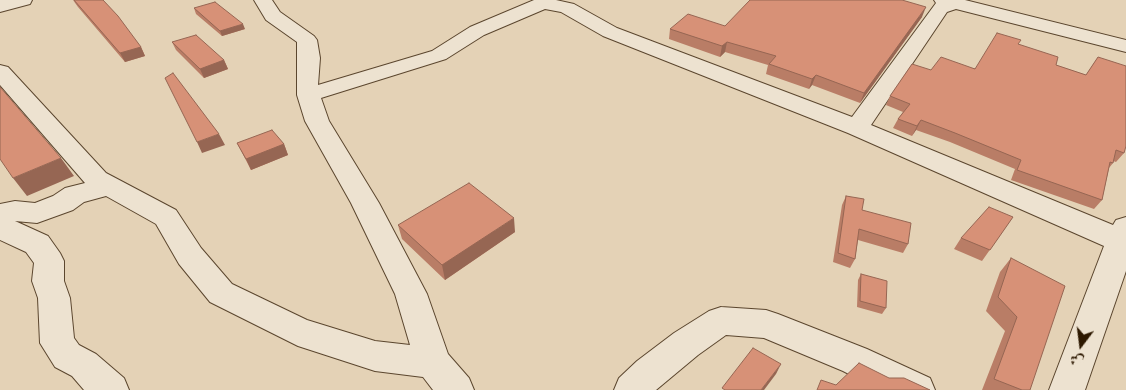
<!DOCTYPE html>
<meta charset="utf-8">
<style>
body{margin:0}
#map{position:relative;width:1126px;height:390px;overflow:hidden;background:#e4d2b6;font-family:"IM FELL Double Pica",Amiri,serif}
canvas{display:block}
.north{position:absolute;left:1056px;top:320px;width:50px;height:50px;-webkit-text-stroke:4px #ede2d0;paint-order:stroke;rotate:195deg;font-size:14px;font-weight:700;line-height:20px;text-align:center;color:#2d1800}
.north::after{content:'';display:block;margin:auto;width:18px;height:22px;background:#2d1800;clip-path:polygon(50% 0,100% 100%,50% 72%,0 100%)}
</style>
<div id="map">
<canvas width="1126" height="390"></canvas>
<div class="north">ش</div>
</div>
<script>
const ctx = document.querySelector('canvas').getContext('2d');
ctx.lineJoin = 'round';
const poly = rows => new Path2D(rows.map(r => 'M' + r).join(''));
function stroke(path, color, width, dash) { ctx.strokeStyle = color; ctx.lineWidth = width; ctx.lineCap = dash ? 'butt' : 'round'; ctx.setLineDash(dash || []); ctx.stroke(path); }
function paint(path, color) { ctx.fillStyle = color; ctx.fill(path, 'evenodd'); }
const minor = poly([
 [0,0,32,0,30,4,0,12,0,0],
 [254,0,272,0,280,12,314,36,317,40,320,58,318,85,432,51,470,27,534,0,556,0,574,4,617,28,852,117,936,3,934,0,965,0,1126,40,1126,52,956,9,947,12,871,125,1113,225,1116,220,1126,217,1126,271,1085,390,1049,390,1104,246,848,133,603,36,561,12,545,9,484,35,446,59,321,98,329,121,379,203,427,294,448,354,469,378,474,390,433,390,423,377,375,371,298,346,210,302,179,264,156,224,106,196,84,202,73,210,37,223,15,221,48,236,60,253,64,261,64,281,70,298,74,338,79,345,96,354,124,378,129,390,84,390,72,376,55,367,40,343,38,298,32,281,34,263,26,252,0,240,0,204,15,201,35,203,53,196,65,188,85,183,0,85,0,65,8,67,106,173,176,210,201,248,232,284,307,320,375,341,410,345,395,294,351,203,305,121,297,95,297,42,266,20,254,0],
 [721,307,766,310,778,314,867,349,930,378,935,390,880,390,843,371,764,338,726,335,698,355,656,390,614,390,619,378,637,361,674,333,709,311,721,307]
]);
stroke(minor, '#5b462e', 2);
paint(minor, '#ede2d0');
paint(poly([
 [73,0,141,47,145,56,125,62,78,7],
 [194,8,245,29,222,36,196,14],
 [922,17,860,103,812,85,809,89,766,74,768,65,725,52,720,57,669,39,670,29],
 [172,42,224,60,228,69,204,78,176,50],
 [1098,57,1124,153,1116,162,1113,161,1113,163,1109,168,1102,200,1094,209,1011,180,1015,169,950,142,916,130,912,136,893,128,898,119,903,112,886,105,890,96,931,70,1056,65,1086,75],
 [237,143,284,144,288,155,251,170],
 [846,196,862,210,908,244,903,253,858,240,855,259,850,268,833,262,842,205],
 [1013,217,982,261,954,249,961,238],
 [398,225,515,232,445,280,402,239],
 [1011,258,1030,390,982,390,1005,331,986,311,1000,272],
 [861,274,886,308,882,314,857,307,858,280]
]), '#b97d66');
paint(poly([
 [926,7,922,17,860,103,864,93],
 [243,24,245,29,222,36,220,31],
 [727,42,725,52,720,57,722,46],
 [141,47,145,56,125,62,120,53],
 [224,60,228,69,204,78,200,69],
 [816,75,812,85,809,89,812,79],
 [921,120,916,130,912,136,917,126],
 [219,134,225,145,202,153,197,142],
 [284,144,288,155,251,170,246,159],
 [61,158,74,176,27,196,13,178],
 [514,218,515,232,445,280,442,265],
 [781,364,776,374,764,390,761,390]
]), '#966653');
const building = poly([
 [74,0,103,0,118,16,141,47,120,53,74,0],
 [750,0,902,0,926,7,864,93,816,75,812,79,769,64,776,56,727,42,722,46,670,29,688,14,725,26,750,0],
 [215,2,243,24,220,31,194,8,215,2],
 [997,33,1021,40,1018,44,1058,57,1056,65,1086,75,1098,57,1126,66,1126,146,1124,153,1116,150,1113,163,1110,162,1102,200,1017,170,1021,160,955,133,921,120,917,126,898,119,910,104,890,96,912,64,931,70,941,57,975,69,997,33],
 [196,35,224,60,200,69,172,42,196,35],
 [173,73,219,134,197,142,165,78,173,73],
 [0,87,61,158,13,178,0,159,0,87],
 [272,130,284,144,246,159,237,143,272,130],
 [469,183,514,218,442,265,398,225,469,183],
 [846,196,864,199,862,210,911,223,908,244,859,229,855,259,838,253,846,196],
 [989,207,1013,217,990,250,961,238,989,207],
 [1011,258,1065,286,1030,390,1022,390,994,379,1017,317,998,297,1011,258],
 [861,274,887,281,886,308,860,301,861,274],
 [753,348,781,364,761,390,725,390,722,388,753,348],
 [859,363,889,378,904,378,930,390,817,390,821,380,836,385,859,363]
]);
paint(building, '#d79177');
stroke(building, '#966653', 1);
</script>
